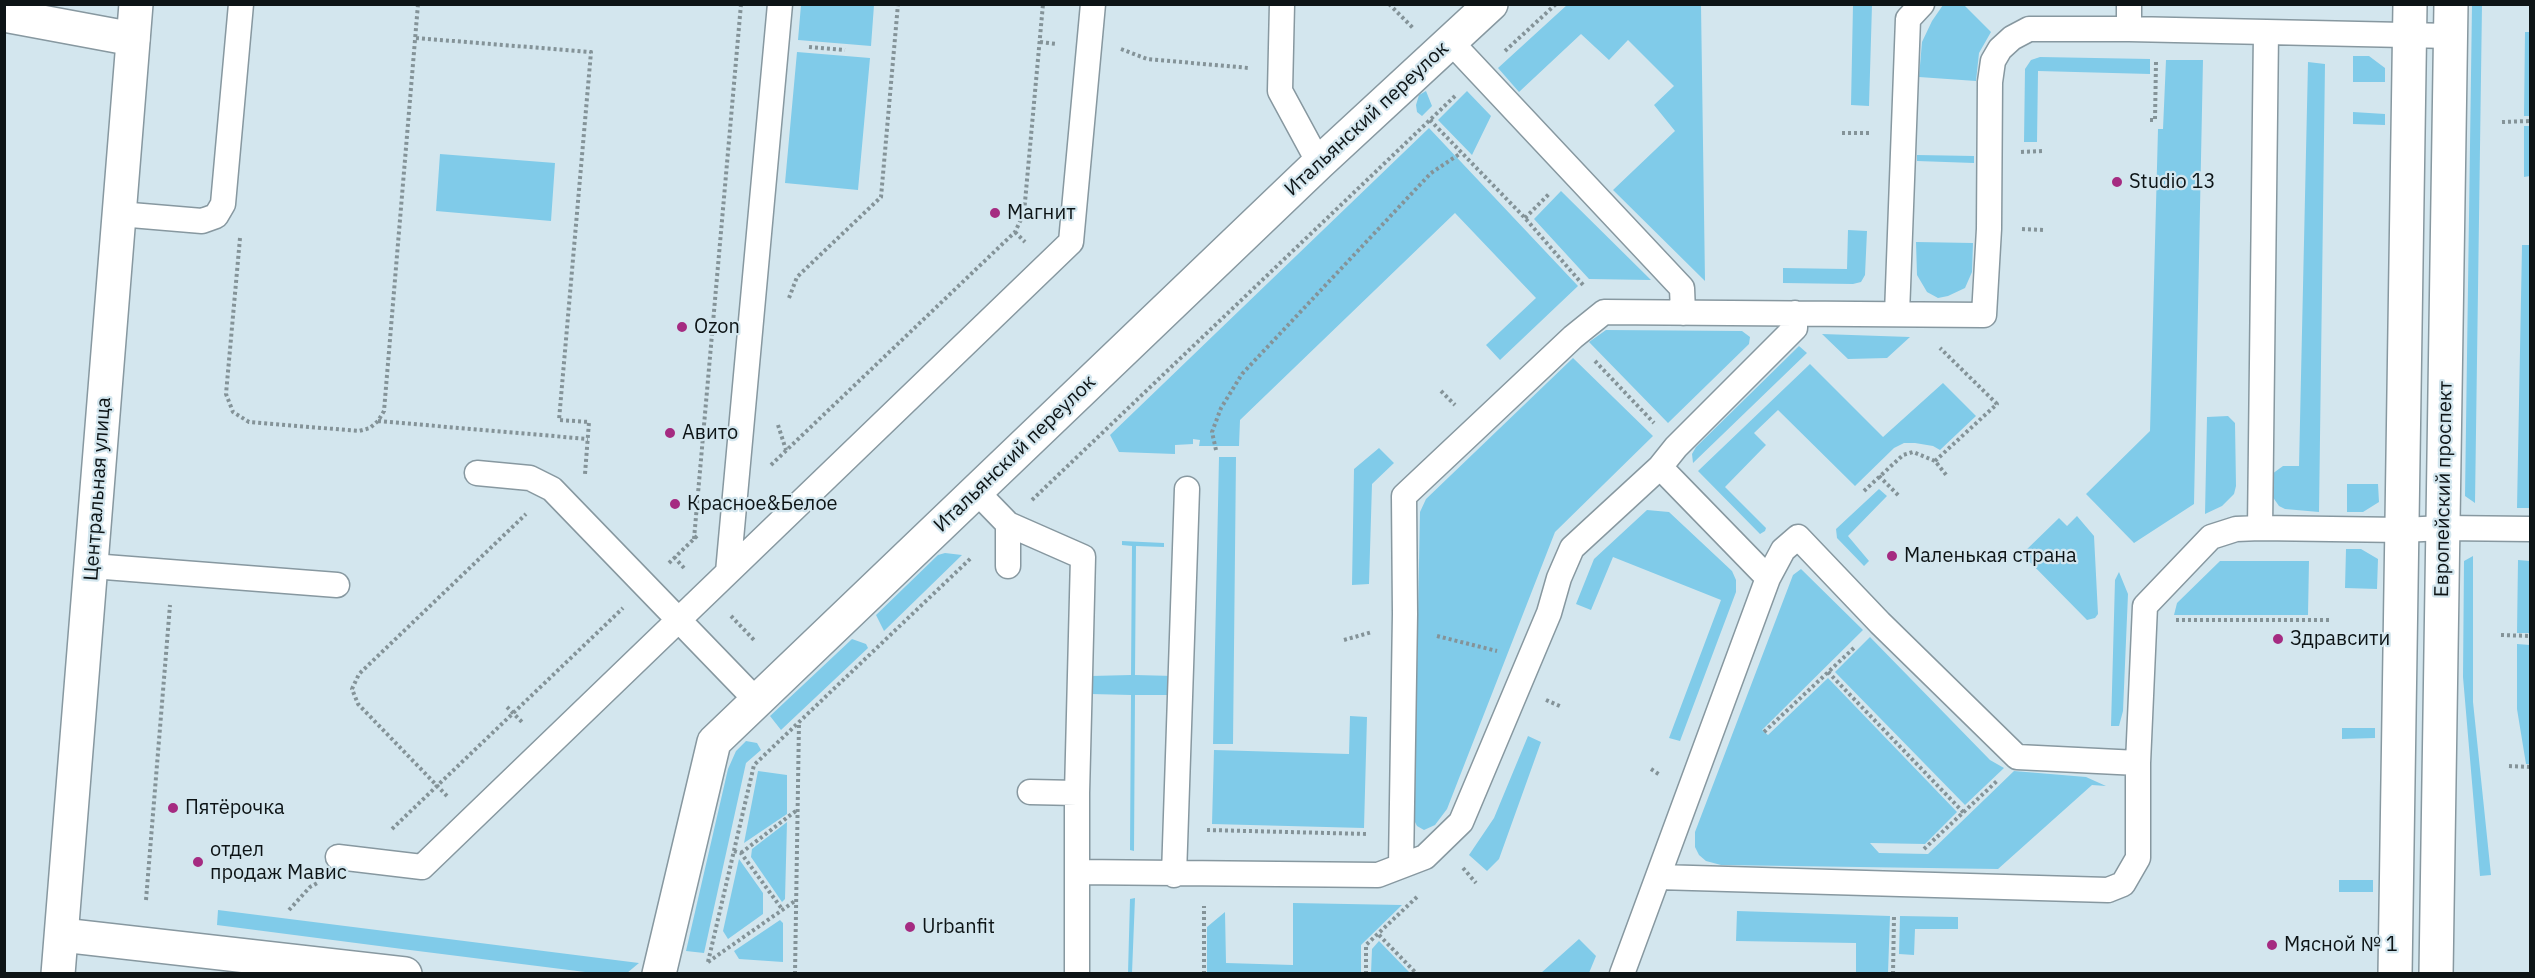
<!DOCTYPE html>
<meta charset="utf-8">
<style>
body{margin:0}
#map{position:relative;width:2535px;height:978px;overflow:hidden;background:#d3e6ee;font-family:"IBM Plex Sans",sans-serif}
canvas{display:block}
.frame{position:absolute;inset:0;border:6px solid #0d1416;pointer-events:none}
</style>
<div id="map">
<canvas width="2535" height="978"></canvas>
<div class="frame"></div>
</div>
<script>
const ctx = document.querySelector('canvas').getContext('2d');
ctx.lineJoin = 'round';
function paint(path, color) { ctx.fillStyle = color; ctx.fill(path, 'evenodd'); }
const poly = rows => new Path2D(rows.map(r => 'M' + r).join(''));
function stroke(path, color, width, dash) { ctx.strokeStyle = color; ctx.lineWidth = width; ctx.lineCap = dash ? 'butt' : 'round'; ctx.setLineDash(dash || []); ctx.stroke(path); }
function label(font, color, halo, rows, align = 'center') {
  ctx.font = font + ' "IBM Plex Sans",sans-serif'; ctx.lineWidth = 4.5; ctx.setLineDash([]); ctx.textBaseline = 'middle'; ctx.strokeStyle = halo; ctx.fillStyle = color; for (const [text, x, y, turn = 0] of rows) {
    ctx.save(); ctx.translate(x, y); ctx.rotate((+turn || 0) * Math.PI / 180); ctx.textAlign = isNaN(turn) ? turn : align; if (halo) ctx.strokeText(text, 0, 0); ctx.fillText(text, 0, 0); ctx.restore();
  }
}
paint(poly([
 [2482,4,2482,5,2475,503,2465,496,2472,5],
 [801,5,874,5,871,46,798,40],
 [1567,5,1701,5,1705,281,1613,190,1675,131,1654,105,1674,86,1628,40,1609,60,1581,34,1519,92,1498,68],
 [1853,5,1872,5,1869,106,1851,105],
 [1943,5,1964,5,1991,32,1979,53,1976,81,1919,77,1922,42,1932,21],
 [2525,32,2530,32,2530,116,2524,116],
 [797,52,870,58,858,190,785,183],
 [2353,56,2369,56,2385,68,2385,82,2353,82],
 [2040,57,2150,59,2150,74,2038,71,2037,142,2024,142,2025,69,2031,60],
 [2166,60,2203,60,2194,504,2134,543,2086,494,2150,431,2158,129,2163,129],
 [2308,62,2325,64,2319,512,2285,509,2279,506,2272,496,2272,474,2283,466,2299,466],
 [1426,91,1432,106,1422,116,1417,112,1416,105,1419,95],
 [1467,91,1491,116,1472,155,1438,120],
 [2353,112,2385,114,2385,125,2353,124],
 [2524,126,2530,126,2530,176,2524,177],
 [1429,128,1578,286,1500,360,1486,345,1536,298,1455,213,1240,420,1239,446,1199,446,1200,440,1193,439,1193,444,1175,445,1175,454,1119,452,1110,435],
 [440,154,555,163,551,221,436,211],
 [1917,155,1974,156,1974,163,1917,161],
 [1561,191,1651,280,1589,279,1534,219],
 [1848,230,1867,231,1865,275,1861,282,1853,284,1783,283,1783,268,1847,269],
 [1916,242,1973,243,1972,272,1965,288,1948,296,1938,298,1927,292,1917,275],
 [2522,245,2530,245,2530,508,2517,508],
 [1606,330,1742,331,1750,337,1749,344,1668,423,1589,342],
 [1822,334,1910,337,1887,358,1848,359],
 [1799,346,1807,353,1693,463,1692,454,1696,447],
 [1573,358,1653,436,1555,532,1447,809,1435,825,1424,830,1417,826,1414,820,1420,512,1426,499],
 [1810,364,1883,437,1943,383,1976,416,1940,450,1933,446,1915,443,1904,443,1894,448,1855,486,1778,410,1754,433,1766,445,1725,487,1766,528,1765,531,1760,534,1698,471],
 [2228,416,2235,423,2236,486,2234,494,2222,506,2205,514,2207,417],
 [1379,448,1394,463,1372,484,1369,584,1352,585,1354,469],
 [1219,457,1236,457,1233,744,1213,744],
 [2347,484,2378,484,2379,502,2363,512,2347,512],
 [1879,489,1887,496,1848,536,1869,561,1864,566,1837,538,1836,529],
 [1647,510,1669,512,1732,571,1736,580,1736,592,1680,741,1669,738,1721,600,1613,557,1591,610,1576,604,1594,559],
 [2077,516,2094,536,2098,614,2095,618,2087,620,2022,554,2059,518,2067,526],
 [1122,541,1164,543,1164,547,1136,546,1135,675,1174,676,1174,695,1135,695,1134,851,1130,850,1131,695,1091,694,1091,676,1131,675,1132,546,1122,545],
 [2346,549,2361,549,2378,559,2377,589,2345,588],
 [945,553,962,555,884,631,876,615,938,555],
 [2473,556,2473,702,2491,875,2480,876,2463,677,2464,561],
 [2518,560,2530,561,2530,633,2517,633],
 [2220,561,2309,561,2308,615,2174,615,2177,603],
 [1801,569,1863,630,1762,730,1768,735,1828,678,1957,812,1925,844,1870,843,1879,853,1928,854,2014,771,2086,777,2106,786,2092,785,1998,869,1721,865,1706,861,1699,855,1695,847,1695,832,1793,575],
 [2119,572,2128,594,2123,711,2119,726,2111,726,2115,580],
 [1870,637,1990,760,2004,768,1965,805,1835,672],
 [852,639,866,644,868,648,781,730,770,716],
 [2517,644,2530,645,2530,764,2526,764,2517,709],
 [1350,716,1367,717,1364,828,1212,824,1214,750,1349,754],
 [2342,728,2375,728,2375,738,2342,739],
 [1528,736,1541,742,1499,859,1487,871,1469,855,1494,818],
 [746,741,757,743,761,750,746,763,704,953,686,951,728,769,736,751],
 [758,771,787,775,787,814,744,843],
 [787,822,785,899,782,902,751,857,752,849],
 [739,859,763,893,763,914,728,939,723,931],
 [2339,880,2373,880,2373,892,2339,892],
 [1135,898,1132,973,1128,973,1130,899],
 [1293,903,1402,905,1361,945,1361,973,1207,973,1207,927,1225,912,1226,963,1293,965],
 [218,910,639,963,627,973,601,974,410,950,217,925],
 [1737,911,1890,916,1888,973,1856,973,1856,943,1736,941],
 [1900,916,1958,917,1958,929,1915,929,1914,955,1899,954],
 [780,920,783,923,783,962,739,959,734,951],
 [1579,939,1596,956,1589,973,1541,973],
 [1379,941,1410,973,1371,973,1372,949]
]), '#80cbe9');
const service = poly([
 [1282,4,1280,91,1319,163],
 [2129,29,2129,4],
 [1451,42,1682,288,1683,313],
 [119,214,202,221,216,216,223,204,241,4],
 [1897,314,1908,19,1922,4],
 [477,473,530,478,552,489,757,701],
 [976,491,1008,524,1083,557,1077,793,1077,974],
 [1008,524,1008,566],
 [2260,528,2266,32],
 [92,566,337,585],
 [728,572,780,4],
 [1768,578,1783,550,1798,537,1880,623,2017,757,2138,763],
 [1030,792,1077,793],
 [338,857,422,867,1071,242,1093,4],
 [1401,866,1405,614,1404,496,1573,337,1604,312,1984,315,1989,229,1990,82,1993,61,2000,49,2012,38,2029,29,2129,29,2450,36],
 [1077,872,1378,875,1425,857,1461,822,1549,613,1559,578,1572,548,1660,467,1676,447,1795,328,1795,313],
 [1174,875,1187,489],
 [1658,877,2108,890,2123,884,2138,858,2138,763,2145,606,2211,537,2236,529,2260,528,2402,530,2444,528,2530,529],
 [1622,974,1768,578,1660,467]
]);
const minor = poly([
 [4,15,133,39],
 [62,935,405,974],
 [659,974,714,742,1319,163,1491,4]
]);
const tertiary = poly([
 [58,974,136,4],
 [2395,974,2410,4],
 [2436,974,2451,4]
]);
stroke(service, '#8798a0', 27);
stroke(minor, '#8798a0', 36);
stroke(tertiary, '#8798a0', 36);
stroke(poly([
 [1389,4,1413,28],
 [416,38,591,52,559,420,589,422,585,474],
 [1040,42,1057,44],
 [809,47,845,50],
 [1121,49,1147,59,1249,68],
 [1505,51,1556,4],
 [1430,120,1525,218,1584,286],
 [2150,120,2155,120,2156,62],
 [2502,122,2530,121],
 [1842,133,1871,133],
 [2021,152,2044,151],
 [1525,218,1550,193],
 [2022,229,2043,230],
 [1015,232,1025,242],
 [240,238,226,394,233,412,249,422,359,431,370,428,378,421,384,411,418,4],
 [789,298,797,277,881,197,898,4],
 [1595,361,1654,423],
 [1441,391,1455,405],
 [378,421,588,439],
 [778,425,786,450],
 [1216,450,1212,432,1221,408,1242,374,1431,173,1461,153],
 [1935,461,1997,404,1940,348],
 [771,465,1015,232,1024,213,1043,4],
 [1879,476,1900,497],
 [1864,491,1903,455,1913,452,1935,461,1947,476],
 [1032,500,1456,95],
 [694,539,741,4],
 [674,557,684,568],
 [669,563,698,535],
 [731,616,754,640],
 [2176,620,2329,620],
 [2501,635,2530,636],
 [1437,636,1497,651],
 [1344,640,1372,632],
 [1828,672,1964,813],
 [1546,700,1562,707],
 [507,707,523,723],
 [1764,732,1856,646],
 [2509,766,2530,767],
 [1651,769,1660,775],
 [447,796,358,704,352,689,359,674,526,514],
 [392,829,623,608],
 [1207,830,1368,834],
 [1924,849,1997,781],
 [734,851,741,853,782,909],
 [741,853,797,810],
 [1463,868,1476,883],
 [146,900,170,605],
 [289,910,310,887,319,882],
 [1379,935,1417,974],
 [708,962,754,765,971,558],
 [708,962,795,901],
 [795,974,799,722],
 [1204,974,1204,906],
 [1366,974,1366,945,1418,896],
 [1893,974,1894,916]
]), '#849398', 4, [3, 3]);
stroke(service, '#fff', 24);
stroke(minor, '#fff', 33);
stroke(tertiary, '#fff', 33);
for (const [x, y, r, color] of [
 [2117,182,6,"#a52b81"],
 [995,213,6,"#a52b81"],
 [682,327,6,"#a52b81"],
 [670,433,6,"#a52b81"],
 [675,504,6,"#a52b81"],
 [1892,556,6,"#a52b81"],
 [2278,639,6,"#a52b81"],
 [173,808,6,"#a52b81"],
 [198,862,6,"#a52b81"],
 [910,927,6,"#a52b81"],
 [2272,945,6,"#a52b81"]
]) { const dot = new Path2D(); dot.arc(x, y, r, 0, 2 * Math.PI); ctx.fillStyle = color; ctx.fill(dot); stroke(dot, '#d3e6ee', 2); }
label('20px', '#0d1416', '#d3e6ee', [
 ["Итальянский переулок",1367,119,-43],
 ["Итальянский переулок",1015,454,-44],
 ["Центральная улица",98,489,-86],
 ["Европейский проспект",2444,489,-89]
]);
label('20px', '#0d1416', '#d3e6ee', [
 ["Studio 13",2129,182],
 ["Магнит",1007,213],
 ["Ozon",694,327],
 ["Авито",682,433],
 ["Красное&Белое",687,504],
 ["Маленькая страна",1904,556],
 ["Здравсити",2290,639],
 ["Пятёрочка",185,808],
 ["отдел",210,850],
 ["продаж Мавис",210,873],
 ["Urbanfit",922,927],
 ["Мясной № 1",2284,945]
], 'left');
</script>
